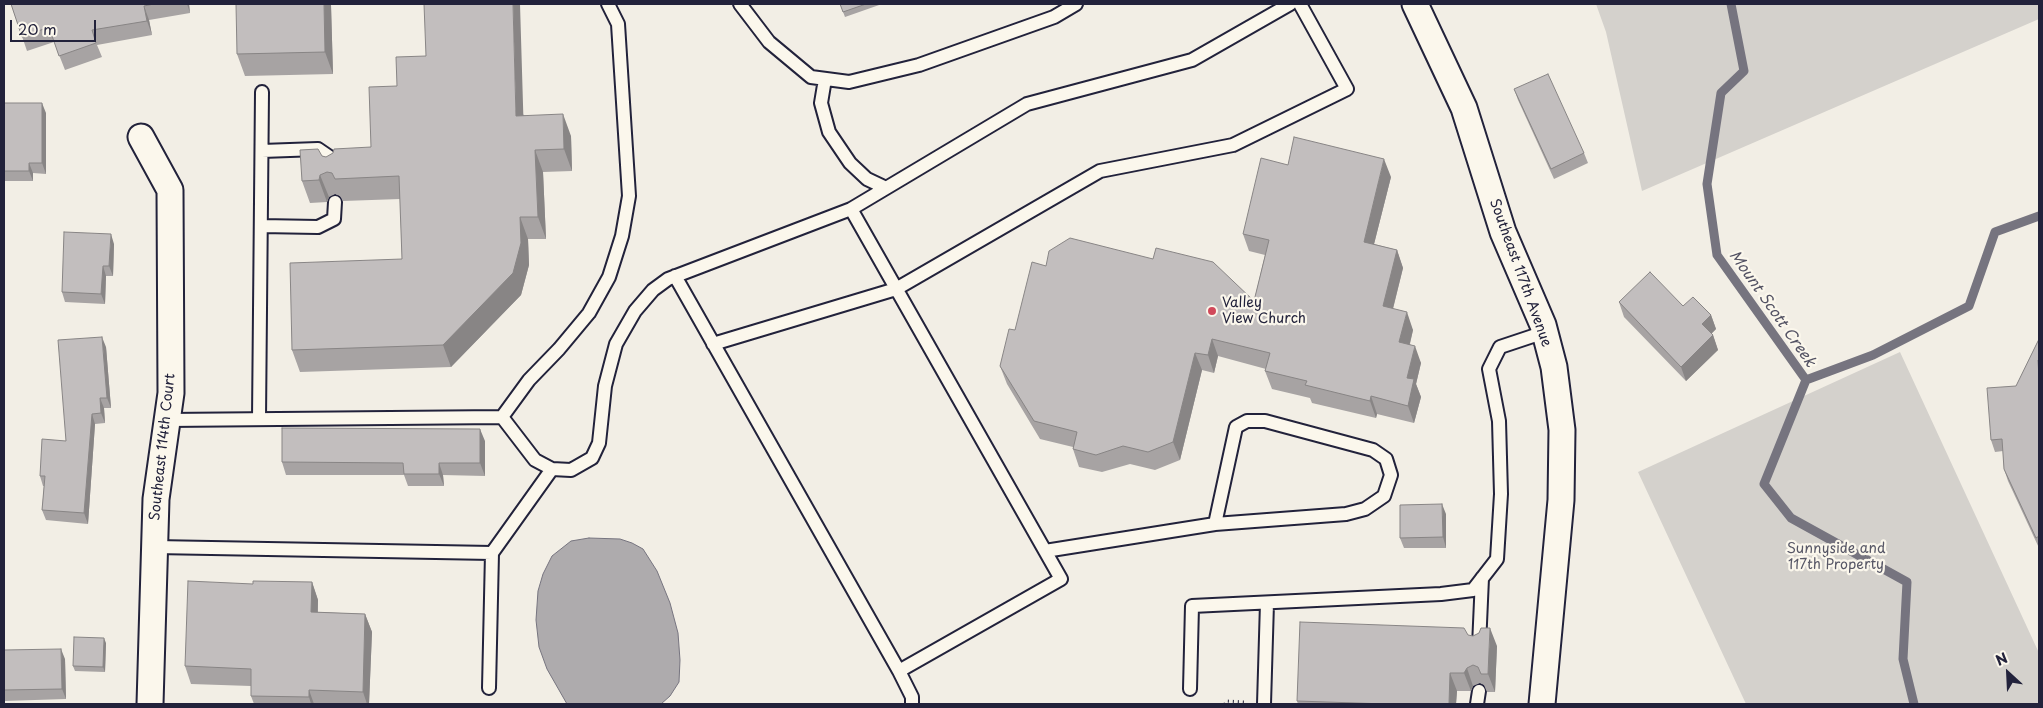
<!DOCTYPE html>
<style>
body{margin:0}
#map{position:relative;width:2043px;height:708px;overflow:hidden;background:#f2eee5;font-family:"Playpen Sans",sans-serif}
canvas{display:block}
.frame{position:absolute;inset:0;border:5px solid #22223b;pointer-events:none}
.north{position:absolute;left:1983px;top:648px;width:50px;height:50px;-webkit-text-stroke:4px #fbf7ec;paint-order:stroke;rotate:335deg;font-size:14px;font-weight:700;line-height:20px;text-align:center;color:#22223b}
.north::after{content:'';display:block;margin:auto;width:18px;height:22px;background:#22223b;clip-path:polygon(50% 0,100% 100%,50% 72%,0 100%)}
.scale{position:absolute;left:10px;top:20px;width:86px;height:22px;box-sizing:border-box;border:2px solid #22223b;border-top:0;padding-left:6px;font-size:15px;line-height:18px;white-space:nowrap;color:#22223b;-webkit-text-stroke:4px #fbf7ec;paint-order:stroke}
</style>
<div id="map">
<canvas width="2043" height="708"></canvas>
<div class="frame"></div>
<div class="north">N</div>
<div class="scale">20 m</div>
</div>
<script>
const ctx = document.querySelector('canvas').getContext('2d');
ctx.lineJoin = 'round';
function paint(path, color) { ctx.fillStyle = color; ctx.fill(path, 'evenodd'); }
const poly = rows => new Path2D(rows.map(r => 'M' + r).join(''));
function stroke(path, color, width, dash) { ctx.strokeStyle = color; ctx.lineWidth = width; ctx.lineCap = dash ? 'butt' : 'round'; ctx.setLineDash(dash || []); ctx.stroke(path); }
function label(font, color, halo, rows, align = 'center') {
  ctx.font = font + ' "Playpen Sans",sans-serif'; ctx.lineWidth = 4.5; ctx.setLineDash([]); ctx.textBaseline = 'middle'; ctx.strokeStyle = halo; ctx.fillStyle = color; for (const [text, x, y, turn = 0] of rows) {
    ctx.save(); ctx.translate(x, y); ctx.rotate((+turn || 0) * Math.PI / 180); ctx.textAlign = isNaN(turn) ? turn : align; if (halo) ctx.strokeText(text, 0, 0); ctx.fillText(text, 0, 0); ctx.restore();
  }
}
paint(poly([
 [1596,4,2039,4,2039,19,1642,191,1606,32],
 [1900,352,2039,653,2039,704,1746,704,1638,472]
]), '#d4d1cc');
const water = poly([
 [589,538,620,539,632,543,643,549,657,571,670,603,678,633,680,660,679,682,670,696,661,704,567,704,547,669,539,647,536,620,538,591,543,574,552,556,571,541,589,538]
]);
paint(water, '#aeabad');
stroke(water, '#76747f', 1);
stroke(poly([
 [1731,4,1744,71,1721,93,1707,184,1717,255,1806,380,1764,484,1791,518,1907,582,1903,659,1914,704],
 [1806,380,1873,355,1969,306,1995,232,2039,216]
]), '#76747f', 9);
const service = poly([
 [740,4,769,42,811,77,849,82,919,65,1054,17,1076,4],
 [825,79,821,103,829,132,850,163,867,179,886,188],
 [262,151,318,149,334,160,334,169],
 [261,226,318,227,334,219,335,202],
 [675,276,899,671,1061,579,851,209],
 [713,344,896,289,1100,171,1233,145,1347,89,1300,4],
 [502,417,529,380,559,349,589,313,609,277,622,236,629,196,618,24,608,4],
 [259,419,262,92],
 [167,420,502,417,535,460,552,469,571,470,592,458,599,443,605,386,616,344,635,311,653,290,668,279,851,209,1027,104,1192,60,1290,4],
 [155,547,492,553,489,688],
 [1045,551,1215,524,1346,514,1365,509,1384,496,1391,475,1386,459,1373,450,1265,421,1247,421,1236,427,1215,524],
 [492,553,552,469],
 [1479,646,1482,578],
 [899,671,912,697,912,704],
 [1190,689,1192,606,1441,594,1473,590,1497,559,1501,494,1499,421,1489,369,1500,347,1545,332],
 [1264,704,1267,603],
 [1477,704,1479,691]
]);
const minor = poly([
 [1415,4,1464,108,1503,232,1543,325,1554,367,1562,430,1561,500,1542,704],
 [141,137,170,190,171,393,156,499,150,704]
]);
stroke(service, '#22223b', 16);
stroke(minor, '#22223b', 29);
stroke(poly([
 [1225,704,1226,701,1245,702]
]), '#22223b', 3, [1, 4]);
stroke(service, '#fbf7ec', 12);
stroke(minor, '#fbf7ec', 25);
paint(poly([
 [11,4,189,4,190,13,149,20,152,35,97,45,102,57,65,70,54,42,27,51],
 [840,4,882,4,845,17],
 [331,5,333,74,245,76,237,54],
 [426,56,524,115,571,136,572,171,543,172,546,239,528,239,529,265,521,295,451,367,300,372,292,350,402,259,400,199,343,201,340,196,335,194,329,197,327,202,310,203,302,181,322,156,326,157,371,147,397,86],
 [1514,89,1584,153,1588,163,1554,179,1518,100],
 [4,103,46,113,46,174,33,173,33,181,4,181],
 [1391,177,1374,244,1397,250,1403,268,1393,309,1413,330,1410,344,1421,363,1416,384,1421,397,1414,423,1377,414,1376,418,1312,403,1310,398,1272,389,1265,371,1266,369,1218,356,1214,373,1202,370,1180,460,1155,470,1130,464,1102,472,1079,467,1073,449,1073,447,1040,439,1007,384,1000,366,1015,330,1046,266,1254,301,1265,255,1249,251,1243,234],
 [114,244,113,276,106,276,105,304,65,302,62,292],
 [1619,302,1683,306,1711,315,1716,329,1711,334,1713,335,1718,350,1686,381,1624,317],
 [2039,339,2039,548,2008,481,2004,469,2003,451,1995,452,1991,440,2016,386],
 [106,347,111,408,104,408,105,423,95,424,88,524,46,520,42,510,44,486,43,486,40,476,66,441],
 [485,441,485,476,443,475,444,486,408,486,404,475,286,475,282,462],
 [1446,514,1446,548,1404,548,1400,538],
 [312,582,318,600,318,612,365,614,372,632,369,704,254,704,251,696,251,686,191,684,185,666,253,584],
 [106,643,105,672,75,671,73,666],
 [1497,646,1495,692,1487,692,1484,685,1480,683,1473,686,1471,691,1457,691,1456,704,1298,704,1297,701],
 [4,650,65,659,66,699,4,701]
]), '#a7a3a3');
paint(poly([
 [187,4,189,4,190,13],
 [324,4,332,4,331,5,333,74,325,52],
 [513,4,520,4,524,138,516,116],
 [144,6,149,20,152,35,147,21],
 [42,103,46,113,46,174,42,163],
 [563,114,571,136,572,171,564,149],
 [535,150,543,172,546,239,538,217],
 [1384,159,1391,177,1370,260,1364,242],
 [29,163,33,173,33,181,29,171],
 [320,175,329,197,327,202,319,180],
 [520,217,528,239,529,265,521,295,451,367,443,345],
 [111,234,114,244,113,276,109,266],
 [1397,250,1403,268,1389,324,1383,306],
 [103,266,106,276,105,304,101,294],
 [1407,312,1413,330,1406,359,1399,342],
 [1711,315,1716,329,1707,338,1702,324],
 [1713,335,1718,350,1686,381,1681,367],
 [102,337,106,347,111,408,107,398],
 [1212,339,1218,356,1214,373,1208,355],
 [1415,346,1421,363,1416,384,1421,397,1414,423,1408,406,1407,378],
 [1195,353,1202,370,1180,460,1173,442],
 [1371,396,1377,414,1376,418,1370,401],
 [100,398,104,408,105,423,101,413],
 [92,414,95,424,88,524,84,513],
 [480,429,485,441,485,476,480,463],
 [439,463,443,475,444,486,439,474],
 [1442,504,1446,514,1446,548,1443,537],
 [312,582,318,600,317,630,311,612],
 [365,614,372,632,369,704,367,704,363,692],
 [1490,628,1497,646,1495,692,1488,674],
 [104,638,106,643,105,672,103,667],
 [61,649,65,659,66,699,62,689],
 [1467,668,1473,686,1471,691,1464,673],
 [1450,673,1457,691,1456,704,1449,704],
 [309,690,314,704,311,704,309,697]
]), '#888585');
const building = poly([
 [11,4,154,4,144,6,147,21,92,30,96,43,59,56,49,27,22,37,11,4],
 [236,4,324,4,325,52,237,54,236,4],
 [424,4,513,4,516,116,563,114,564,149,535,150,538,217,520,217,521,243,513,273,443,345,292,350,290,263,402,259,399,176,335,179,332,173,327,172,320,175,319,180,302,181,300,150,318,149,322,156,326,157,333,153,334,149,371,147,369,87,397,86,396,57,426,56,424,4],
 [840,4,866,4,843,12,840,4],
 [1548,74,1584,153,1551,169,1514,89,1548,74],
 [4,103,42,103,42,163,29,163,29,171,4,171,4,103],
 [1294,137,1384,159,1364,242,1397,250,1383,306,1407,312,1399,342,1415,346,1407,378,1414,379,1408,406,1371,396,1370,401,1305,385,1307,381,1265,371,1270,353,1212,339,1208,355,1195,353,1173,442,1148,452,1123,446,1096,455,1073,449,1077,432,1034,421,1000,366,1009,329,1015,330,1032,262,1046,266,1049,251,1070,238,1153,259,1156,248,1213,262,1254,301,1269,240,1243,234,1261,158,1288,165,1294,137],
 [64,232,111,234,109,266,103,266,101,294,62,292,64,232],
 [1650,272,1683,306,1693,297,1711,315,1702,324,1713,335,1681,367,1619,302,1650,272],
 [102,337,107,398,100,398,101,413,92,414,84,513,42,510,45,476,40,476,42,439,66,441,58,340,102,337],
 [2039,339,2039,361,2038,360,2039,378,2039,536,2036,538,2004,469,2002,439,1991,440,1987,388,2016,386,2039,339],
 [282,428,480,429,480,463,439,463,439,474,404,474,403,463,282,462,282,428],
 [1442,504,1443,537,1400,538,1400,505,1442,504],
 [188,581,253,584,253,581,312,582,311,612,365,614,363,692,309,690,309,697,251,696,251,669,185,666,188,581],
 [1300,622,1464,628,1468,635,1473,636,1479,633,1481,628,1490,628,1488,674,1481,674,1478,667,1473,665,1467,668,1464,673,1450,673,1449,704,1386,704,1297,701,1300,622],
 [74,637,104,638,103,667,73,666,74,637],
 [61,649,62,689,4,690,4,650,61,649]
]);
paint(building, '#c2bebe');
stroke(building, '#888585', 1);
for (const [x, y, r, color] of [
 [1212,311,5,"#d1495b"]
]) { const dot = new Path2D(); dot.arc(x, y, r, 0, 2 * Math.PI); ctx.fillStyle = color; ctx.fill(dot); stroke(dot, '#fbf7ec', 2); }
label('14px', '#22223b', '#fbf7ec', [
 ["Southeast 117th Avenue",1520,273,70],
 ["Southeast 114th Court",163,447,-84]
]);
label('14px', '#22223b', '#fbf7ec', [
 ["Valley",1222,303],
 ["View Church",1222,319]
], 'left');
label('14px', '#575766', '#fbf7ec', [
 ["Sunnyside and",1836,549],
 ["117th Property",1836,565]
]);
label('italic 15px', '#535263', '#fbf7ec', [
 ["Mount Scott Creek",1772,309,55]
]);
</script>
